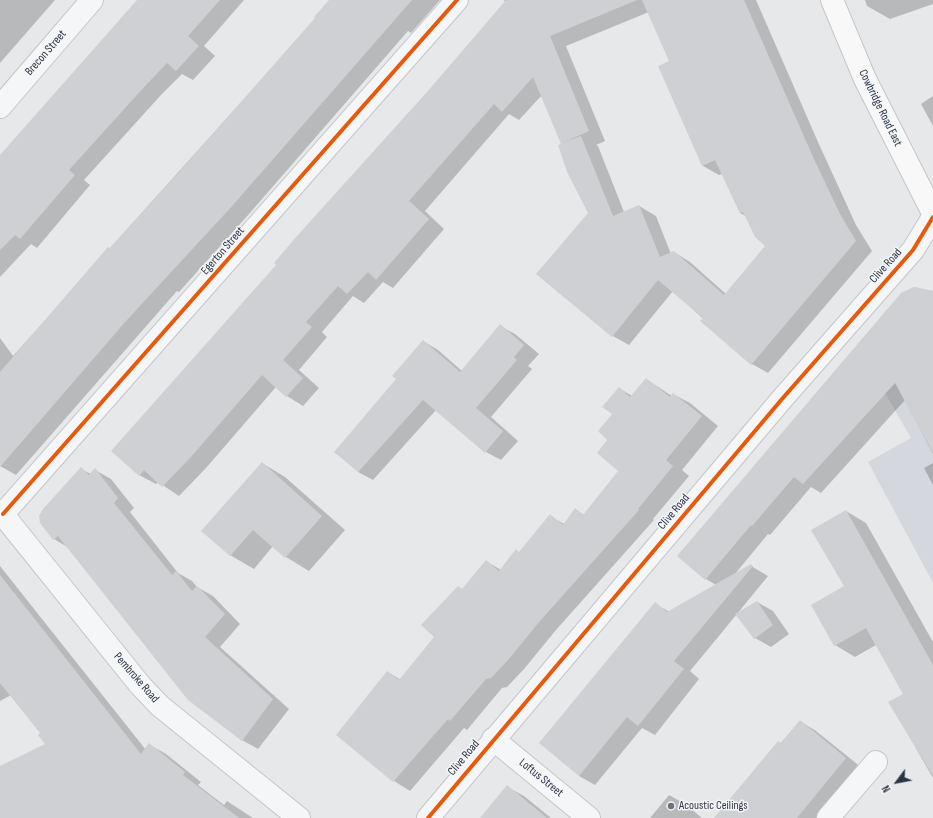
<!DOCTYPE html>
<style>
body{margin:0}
#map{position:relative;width:933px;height:818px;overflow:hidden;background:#e6e8ea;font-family:"Sofia Sans Condensed",sans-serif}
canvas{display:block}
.north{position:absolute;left:877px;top:762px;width:40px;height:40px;-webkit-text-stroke:3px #f4f6f9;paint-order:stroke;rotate:238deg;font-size:11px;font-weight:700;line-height:16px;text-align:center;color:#2b3445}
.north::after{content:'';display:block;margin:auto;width:14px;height:18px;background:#2b3445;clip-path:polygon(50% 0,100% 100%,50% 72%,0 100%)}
</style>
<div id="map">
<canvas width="933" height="818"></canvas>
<div class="north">N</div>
</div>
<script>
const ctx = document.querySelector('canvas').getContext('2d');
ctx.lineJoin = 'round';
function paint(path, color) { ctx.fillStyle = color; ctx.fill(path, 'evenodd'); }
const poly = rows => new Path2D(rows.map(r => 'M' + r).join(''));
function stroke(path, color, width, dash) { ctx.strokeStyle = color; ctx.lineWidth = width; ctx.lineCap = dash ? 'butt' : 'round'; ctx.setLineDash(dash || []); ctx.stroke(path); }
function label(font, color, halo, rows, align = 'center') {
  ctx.font = font + ' "Sofia Sans Condensed",sans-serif'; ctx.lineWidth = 3; ctx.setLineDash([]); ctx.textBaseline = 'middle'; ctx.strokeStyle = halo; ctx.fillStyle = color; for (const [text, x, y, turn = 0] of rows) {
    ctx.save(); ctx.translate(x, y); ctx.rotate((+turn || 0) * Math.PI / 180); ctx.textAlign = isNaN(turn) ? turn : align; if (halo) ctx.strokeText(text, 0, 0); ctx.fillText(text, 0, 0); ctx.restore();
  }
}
paint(poly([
 [914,287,933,291,933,583,868,462,911,438,877,379,901,293]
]), '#d4d7dd');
paint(poly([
 [0,0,55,0,0,63],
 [139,0,244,0,204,46,215,56,193,80,182,74,161,95,84,180,90,185,37,248,31,244,0,277,0,157],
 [331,0,440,0,411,33,408,31,249,214,179,292,177,291,16,475,0,466,0,338,13,356,289,49],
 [504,0,756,0,818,142,856,225,872,251,768,373,752,364,673,291,629,345,613,336,589,213,542,95,519,120,509,114,425,211,444,229,393,288,383,282,364,303,353,296,322,332,327,337,299,370,319,388,303,406,287,396,276,387,206,468,179,496,158,482,156,484,139,475,277,264,476,38,505,2],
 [649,12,671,62,703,166,719,175,722,174,740,213,746,216,767,246,726,294,690,262,674,252,671,254,656,216,639,206,624,212,598,146,596,145,605,141,566,46],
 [865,0,933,0,933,4,890,19,867,6],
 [933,96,933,126,921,104],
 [933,292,933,454,905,400,821,493,811,487,770,535,768,534,735,574,751,566,768,576,737,614,757,602,773,611,789,634,771,647,755,638,737,614,690,671,699,679,655,735,642,728,595,785,579,776,655,604,670,612,716,585,706,579,678,556],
 [500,326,515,334,539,354,528,366,532,369,491,417,518,441,501,460,486,452,436,410,373,480,358,472,397,379,423,341,438,350,462,371],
 [646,379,672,396,673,394,690,403,718,426,682,470,689,476,653,519,654,520,556,630,524,669,507,687,502,688,467,730,464,728,410,791,394,781,338,735,388,672,401,680,436,636,463,590,486,561,501,570,520,553,550,516,564,524,575,509,584,515,620,471,609,440,619,388,632,396],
 [262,463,285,477,345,530,309,571,286,557,273,546,254,569,230,555],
 [933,463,933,485,924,468],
 [81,469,91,474,95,470,111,479,134,508,130,512,178,573,192,581,197,587,213,596,240,624,220,647,289,709,258,749,242,740,69,548,54,539],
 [846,511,866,523,933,642,933,778,890,703,905,694,876,645,855,657,835,645,845,586],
 [0,566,146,750,150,745,166,754,201,782,198,785,224,805,227,801,253,818,0,818,0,767,47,745,41,734,11,695,0,701],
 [800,721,816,731,862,768,820,818,715,818],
 [507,787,524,796,551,818,482,818],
 [669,795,685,804,702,818,650,818]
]), '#0003');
paint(poly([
 [137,0,220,0,188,36,199,46,176,71,167,63,145,86,69,170,75,175,20,239,15,235,0,250,0,155],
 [329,0,412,0,233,205,126,321,0,467,0,372,108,247,110,248,188,162,315,18,314,17],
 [506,0,637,0,550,36,589,131,562,143,581,136,613,216,639,205,660,257,674,251,724,295,765,246,755,237,743,212,740,213,715,160,702,166,658,66,669,61,642,0,744,0,813,157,840,214,856,241,751,365,700,321,703,318,658,280,612,337,536,274,588,213,567,172,558,145,561,144,533,77,502,112,494,104,409,201,429,219,376,280,368,272,347,294,338,286,306,322,312,327,283,360,303,378,286,397,262,375,190,458,162,487,144,470,139,476,111,451,276,265,274,263,297,236,427,92],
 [914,287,933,291,933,453,895,383,803,484,794,477,752,526,751,525,705,580,677,556,901,293],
 [500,324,524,345,514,357,517,360,476,408,503,431,485,453,423,400,358,472,334,452,396,379,392,376,423,340,460,372],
 [646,378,670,397,673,393,702,416,666,460,673,466,638,509,639,510,540,621,508,660,491,678,486,679,450,721,448,719,393,782,336,735,387,671,399,680,434,637,421,625,458,586,462,589,486,560,499,571,516,549,519,552,550,514,563,525,575,508,583,515,618,471,597,453,607,440,598,431,612,414,602,407,619,387,630,397],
 [262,462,322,516,285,558,253,530,230,556,201,531],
 [81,467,89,475,95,468,118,498,114,503,172,575,176,571,192,591,197,586,225,614,205,637,273,699,242,741,188,700,58,536,53,540,40,523,39,516,43,509],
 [846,510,933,665,933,776,888,702,903,694,866,628,834,646,811,605,844,586,811,530],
 [751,564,753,566,674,661,684,669,638,726,627,717,579,776,539,743,655,602,667,612],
 [0,575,141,754,149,743,185,772,183,775,239,818,0,818,0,766,45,744,38,735,40,733,0,683],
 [757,601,773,625,754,639,735,614],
 [800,720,846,758,797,818,714,818,778,741,781,743],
 [507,785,547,818,480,818]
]), '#ced0d3');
const street = poly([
 [0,107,92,0],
 [0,511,140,685,160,706,299,818],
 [3,514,457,0],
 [493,739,589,818],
 [428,818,782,399,913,250,933,217],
 [828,818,876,762]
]);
const secondary = poly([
 [832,0,865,79,933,213]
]);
stroke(street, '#c4c6c8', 24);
stroke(secondary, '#c4c6c8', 24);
stroke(street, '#f5f6f7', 22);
stroke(secondary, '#f8f8f8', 22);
stroke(poly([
 [3,514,457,0],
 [428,818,782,399,913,250,933,217]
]), '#e8590c', 4);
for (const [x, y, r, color] of [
 [671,806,4,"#6c737f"]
]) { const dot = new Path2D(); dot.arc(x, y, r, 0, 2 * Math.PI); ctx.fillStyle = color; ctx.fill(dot); stroke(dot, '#f4f6f9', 1.5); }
label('12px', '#2b3445', '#f4f6f9', [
 ["Brecon Street",46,53,-49],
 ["Cowbridge Road East",880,108,64],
 ["Egerton Street",223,251,-49],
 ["Clive Road",886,266,-48],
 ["Clive Road",674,512,-50],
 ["Pembroke Road",136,678,49],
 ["Clive Road",464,758,-50],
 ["Loftus Street",541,778,39]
]);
label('12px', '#2b3445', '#f4f6f9', [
 ["Acoustic Ceilings",679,806]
], 'left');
</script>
